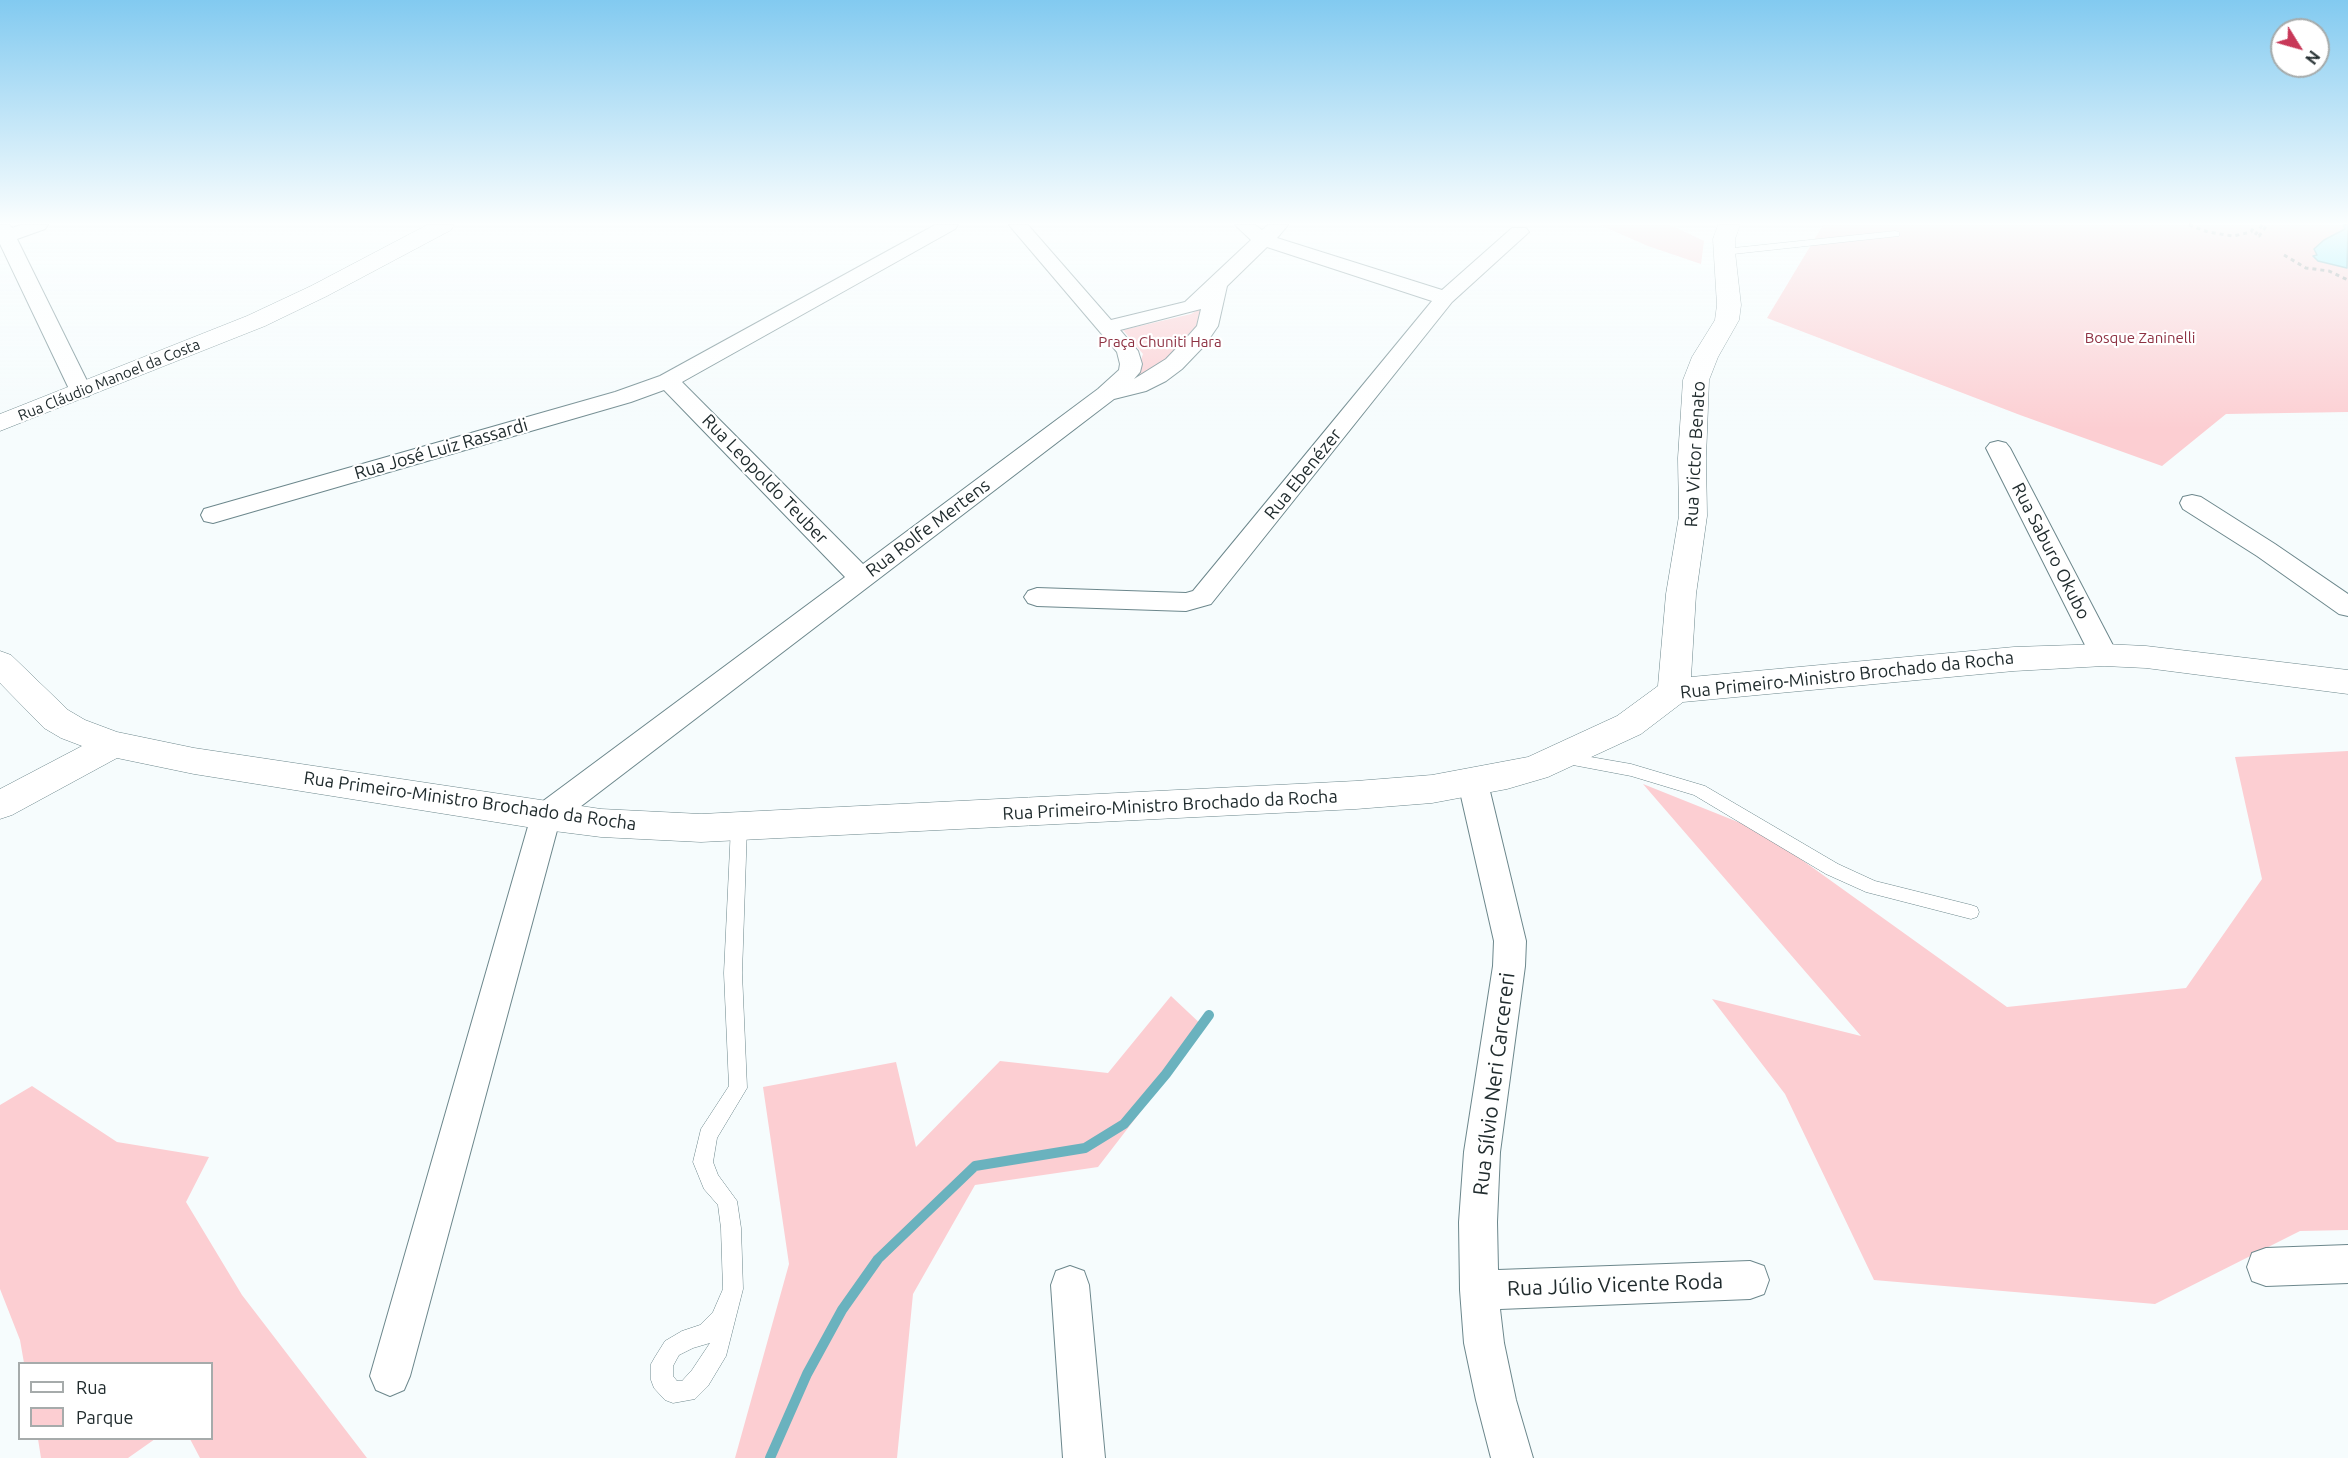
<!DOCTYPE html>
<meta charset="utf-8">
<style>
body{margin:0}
#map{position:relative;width:2348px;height:1458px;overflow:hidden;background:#f6fcfd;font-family:Ubuntu,sans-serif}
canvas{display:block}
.legend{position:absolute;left:18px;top:1362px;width:195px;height:78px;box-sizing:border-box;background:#fff;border:2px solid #a6abab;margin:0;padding:8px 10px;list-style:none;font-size:18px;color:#212c2e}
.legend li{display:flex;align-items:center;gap:12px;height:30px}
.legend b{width:30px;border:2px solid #a6abab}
.north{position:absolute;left:2270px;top:18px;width:60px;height:60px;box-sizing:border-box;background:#fff;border:2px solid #a6abab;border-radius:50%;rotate:127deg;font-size:16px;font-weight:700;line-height:24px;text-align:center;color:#212c2e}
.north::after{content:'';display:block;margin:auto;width:21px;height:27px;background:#c83858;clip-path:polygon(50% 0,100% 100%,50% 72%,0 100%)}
</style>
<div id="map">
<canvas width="2348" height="1458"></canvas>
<ul class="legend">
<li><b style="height:8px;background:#fff"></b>Rua</li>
<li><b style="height:16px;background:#fcced2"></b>Parque</li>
</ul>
<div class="north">N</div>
</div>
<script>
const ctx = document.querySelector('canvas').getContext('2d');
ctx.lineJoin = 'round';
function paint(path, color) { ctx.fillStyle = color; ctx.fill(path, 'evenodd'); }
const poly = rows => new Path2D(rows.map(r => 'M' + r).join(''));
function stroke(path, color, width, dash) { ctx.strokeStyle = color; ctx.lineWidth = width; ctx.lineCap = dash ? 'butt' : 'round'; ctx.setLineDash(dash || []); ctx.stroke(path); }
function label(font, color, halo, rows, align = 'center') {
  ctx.font = font + ' Ubuntu,sans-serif'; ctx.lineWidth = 4.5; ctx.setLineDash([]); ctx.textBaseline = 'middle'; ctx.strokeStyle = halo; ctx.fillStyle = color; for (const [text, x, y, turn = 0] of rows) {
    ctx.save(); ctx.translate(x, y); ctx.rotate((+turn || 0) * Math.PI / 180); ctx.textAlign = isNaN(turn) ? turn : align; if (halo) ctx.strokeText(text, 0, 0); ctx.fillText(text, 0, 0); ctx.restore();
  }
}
paint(poly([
 [1600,225,1671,225,1704,241,1701,264,1648,246],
 [1823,225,2348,225,2348,412,2226,414,2162,466,2020,415,1767,318],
 [1209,303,1204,316,1185,346,1144,377,1134,379,1143,354,1123,330,1191,314],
 [2348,751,2348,1230,2300,1231,2155,1304,1874,1280,1785,1094,1712,999,1861,1036,1643,784,1763,832,2007,1007,2186,988,2262,879,2235,757],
 [1171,996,1205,1028,1098,1167,975,1185,913,1294,897,1458,735,1458,789,1264,763,1087,896,1062,916,1147,1000,1061,1108,1073],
 [32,1086,117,1142,209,1157,186,1202,242,1295,367,1458,200,1458,190,1439,212,1438,212,1364,24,1363,20,1340,0,1289,0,1105],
 [38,1439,38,1438,155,1439,128,1458,41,1458]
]), '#fcced2');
const water = poly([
 [2343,225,2348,225,2347,268,2318,261,2313,256,2317,255,2314,249,2324,240,2345,229,2343,225]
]);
paint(water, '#8aecfb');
stroke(water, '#6ab2be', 1.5);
stroke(poly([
 [770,1458,807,1374,842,1310,878,1259,975,1166,1085,1148,1124,1124,1166,1074,1209,1015]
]), '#6ab2be', 10);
const service = poly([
 [1895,231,1899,232,1899,236,1724,255,1719,252,1724,249,1895,231],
 [1562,752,1631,764,1705,786,1838,864,1875,881,1971,905,1977,907,1979,912,1977,917,1971,919,1866,892,1826,874,1694,795,1631,776,1557,762,1554,758,1557,754,1562,752],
 [739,821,745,822,747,827,742,973,747,1088,717,1138,713,1162,718,1175,737,1201,741,1228,743,1289,726,1356,708,1386,695,1399,673,1403,665,1400,654,1388,651,1380,651,1364,655,1357,665,1341,682,1331,700,1325,713,1312,723,1289,721,1228,718,1205,704,1189,693,1162,701,1129,729,1086,724,973,731,827,733,822,739,821],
 [710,1343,692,1370,682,1381,677,1381,673,1376,673,1366,679,1355,693,1348,710,1343]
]);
const minor = poly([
 [0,225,10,225,12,228,21,225,48,225,45,229,17,239,92,391,89,396,81,398,73,396,70,391,0,244,0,225],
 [935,225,958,225,955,229,682,382,863,564,1098,389,1119,370,1120,364,1117,352,1009,225,1028,225,1111,320,1185,302,1251,240,1235,225,1255,225,1262,230,1268,225,1288,225,1277,238,1442,290,1512,228,1526,228,1529,232,1452,302,1211,604,1186,611,1037,606,1028,603,1024,597,1028,591,1037,588,1186,593,1193,591,1432,301,1267,247,1227,286,1218,326,1205,345,1182,369,1166,381,1146,391,1114,399,559,823,410,1376,404,1390,390,1396,376,1390,370,1376,531,816,535,807,845,577,664,390,631,402,213,523,204,521,201,515,204,509,615,392,660,376,935,225],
 [1201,309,1197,326,1189,335,1166,359,1134,379,1140,372,1142,364,1138,351,1120,330,1201,309],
 [1998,441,2006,443,2010,448,2118,655,2114,662,2104,665,2094,662,2090,655,1986,448,1990,443,1998,441],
 [2192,495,2201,497,2275,544,2348,594,2348,616,2339,614,2257,556,2183,509,2180,503,2183,497,2192,495],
 [1473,771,1483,775,1488,783,1526,941,1525,966,1500,1152,1497,1222,1498,1270,1750,1261,1764,1266,1769,1280,1764,1294,1750,1299,1500,1309,1504,1343,1516,1400,1533,1458,1491,1458,1476,1400,1464,1343,1460,1290,1459,1222,1464,1152,1493,966,1494,941,1458,783,1463,775,1473,771],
 [2348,1245,2348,1283,2266,1286,2252,1281,2247,1267,2252,1253,2266,1248,2348,1245],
 [1070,1266,1084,1271,1089,1285,1105,1458,1063,1458,1051,1285,1056,1271,1070,1266]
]);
const tertiary = poly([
 [427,225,454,225,451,230,327,296,265,326,0,431,0,414,247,316,311,286,427,225],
 [1718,225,1740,225,1735,239,1735,252,1741,305,1739,320,1718,357,1709,380,1706,458,1707,516,1696,594,1691,677,2014,647,2104,644,2146,646,2348,670,2348,694,2146,668,2104,666,2014,671,1683,702,1641,734,1548,777,1507,789,1432,803,1356,809,701,842,601,837,546,830,194,774,117,758,12,815,0,819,0,789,82,746,61,738,44,728,0,683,0,651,11,655,68,710,85,720,117,732,194,748,601,809,701,814,1356,781,1432,775,1528,757,1617,716,1658,686,1666,594,1679,516,1678,458,1683,380,1692,357,1715,320,1717,305,1713,239,1718,225]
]);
stroke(service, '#6c878c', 1);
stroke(minor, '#6c878c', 2);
stroke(tertiary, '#6c878c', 1);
stroke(poly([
 [2189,225,2208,232,2233,236,2251,232,2255,225],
 [2262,225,2255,235,2259,236,2267,225],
 [2284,255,2306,268,2329,271,2348,280]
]), '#858e90', 3, [4, 4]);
paint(service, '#fff');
paint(minor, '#fff');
paint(tertiary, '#fff');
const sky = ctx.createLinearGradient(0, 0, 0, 429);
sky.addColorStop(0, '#82caf0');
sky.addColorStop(0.52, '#fbfefe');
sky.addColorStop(1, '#fbfefe00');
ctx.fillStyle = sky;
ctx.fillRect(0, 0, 2348, 429);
label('15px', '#8e3243', '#fff', [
 ["Bosque Zaninelli",2140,338],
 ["Praça Chuniti Hara",1160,342]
]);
label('15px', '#212c2e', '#fff', [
 ["Rua Cláudio Manoel da Costa",109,380,-22]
]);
label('18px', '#212c2e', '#fff', [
 ["Rua José Luiz Rassardi",441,449,-16],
 ["Rua Victor Benato",1695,454,-87],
 ["Rua Ebenézer",1303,474,-51],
 ["Rua Leopoldo Teuber",765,479,46],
 ["Rua Rolfe Mertens",928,528,-37],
 ["Rua Saburo Okubo",2051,551,63],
 ["Rua Primeiro-Ministro Brochado da Rocha",1847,675,-6],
 ["Rua Primeiro-Ministro Brochado da Rocha",470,801,8],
 ["Rua Primeiro-Ministro Brochado da Rocha",1170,805,-3]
]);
label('21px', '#212c2e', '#fff', [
 ["Rua Sílvio Neri Carcereri",1494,1084,-83],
 ["Rua Júlio Vicente Roda",1615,1285,-2]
]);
</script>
